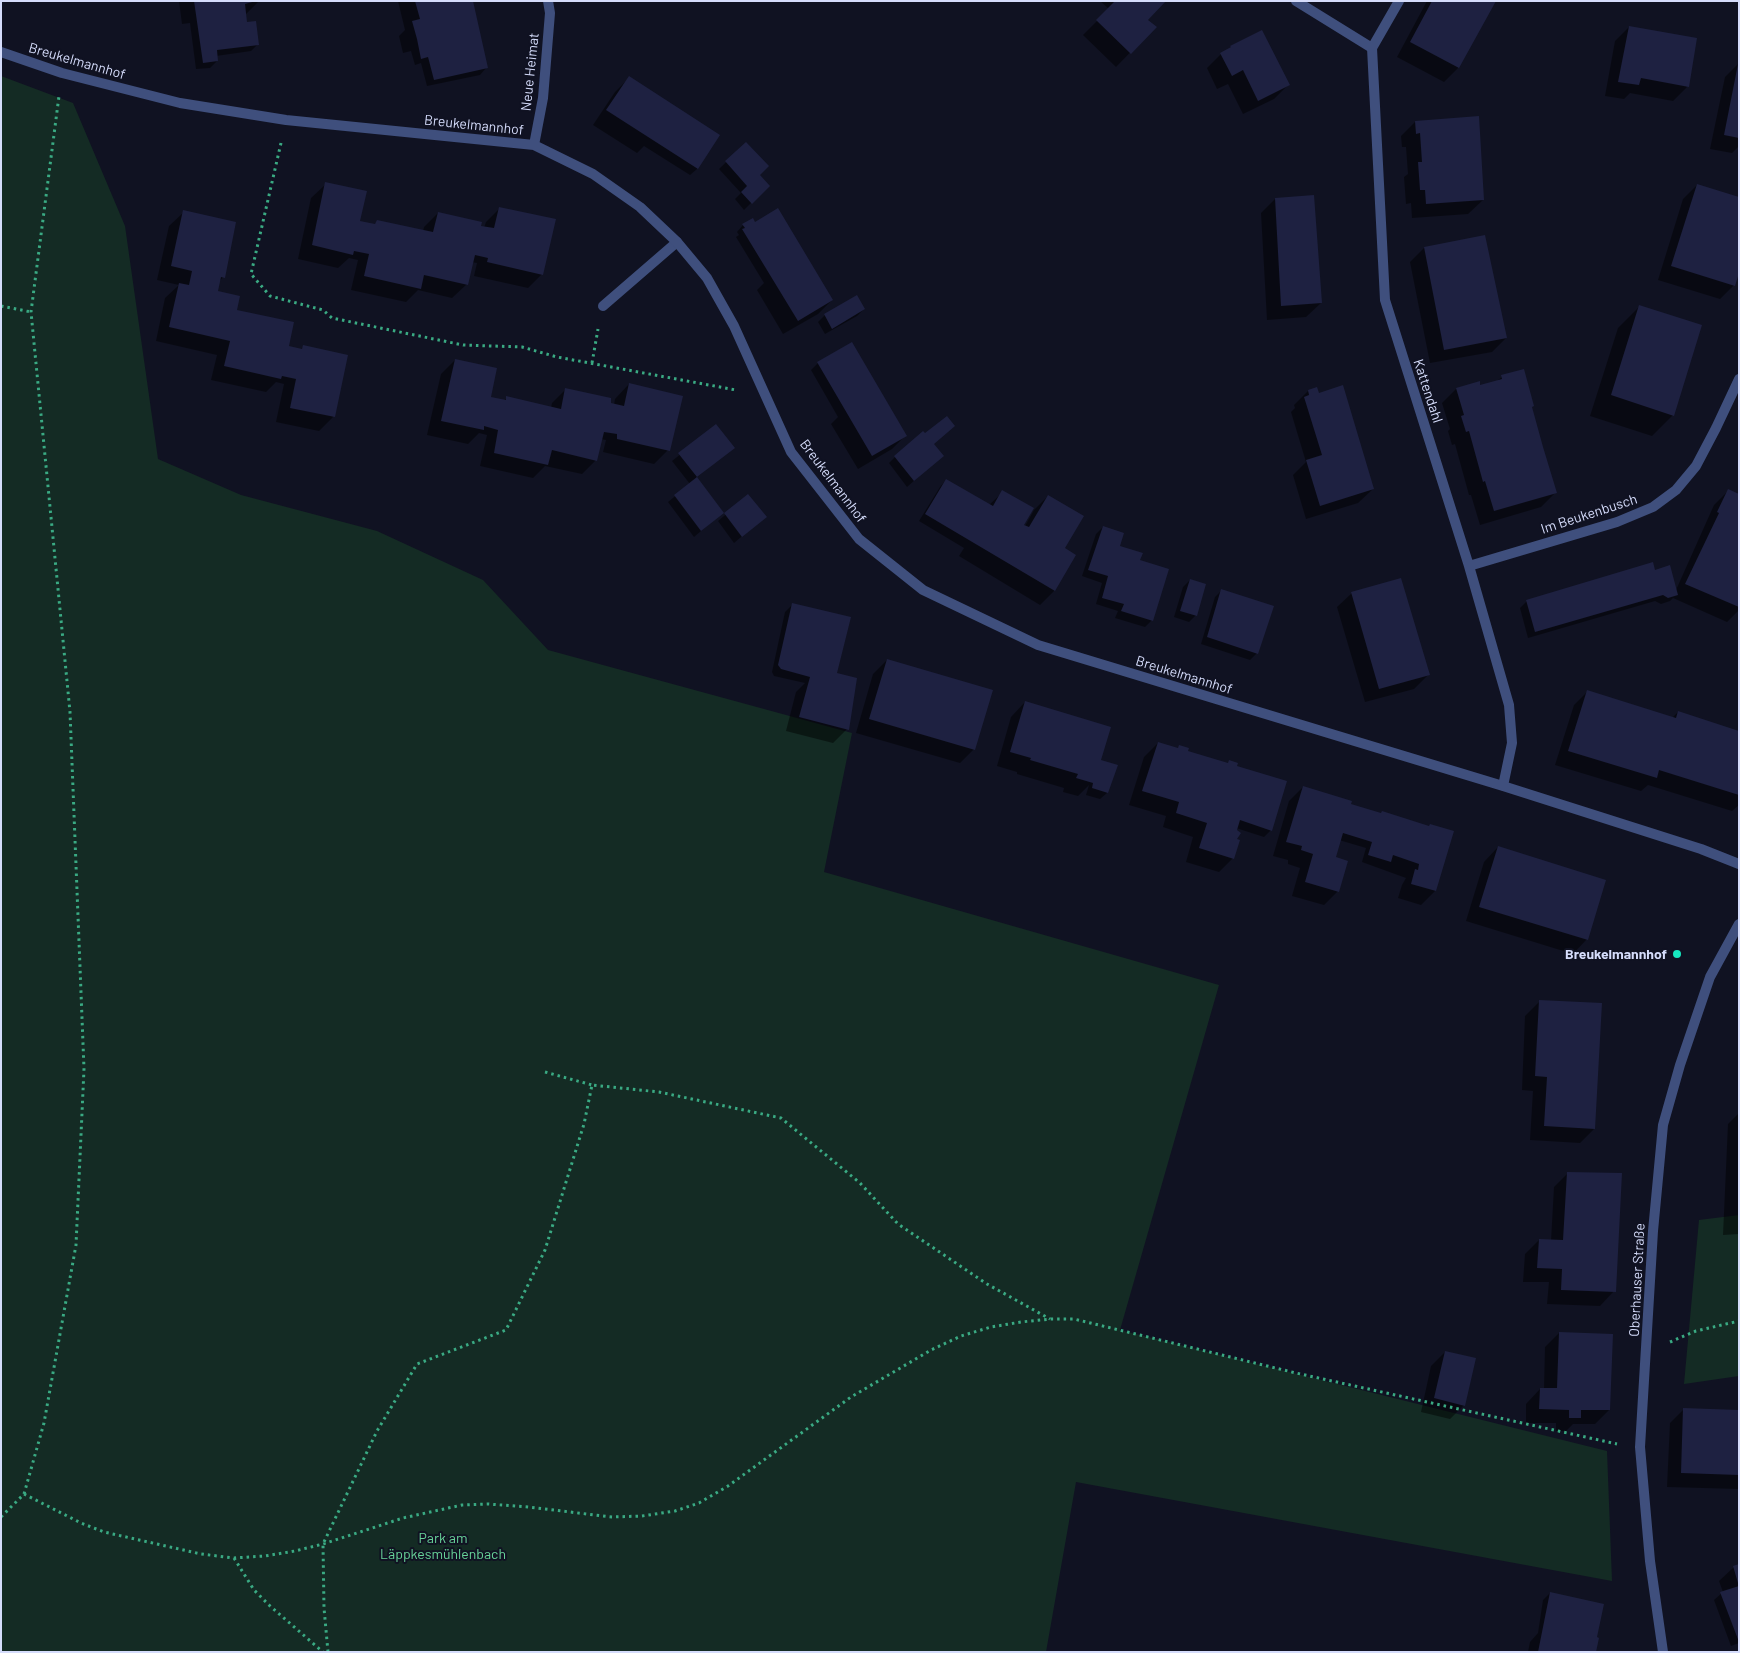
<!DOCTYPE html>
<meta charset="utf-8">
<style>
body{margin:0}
#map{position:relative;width:1740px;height:1653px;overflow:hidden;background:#101222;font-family:Barlow,sans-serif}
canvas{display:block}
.frame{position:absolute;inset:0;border:2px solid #d5dcfb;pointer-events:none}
</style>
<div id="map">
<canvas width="1740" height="1653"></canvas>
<div class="frame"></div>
</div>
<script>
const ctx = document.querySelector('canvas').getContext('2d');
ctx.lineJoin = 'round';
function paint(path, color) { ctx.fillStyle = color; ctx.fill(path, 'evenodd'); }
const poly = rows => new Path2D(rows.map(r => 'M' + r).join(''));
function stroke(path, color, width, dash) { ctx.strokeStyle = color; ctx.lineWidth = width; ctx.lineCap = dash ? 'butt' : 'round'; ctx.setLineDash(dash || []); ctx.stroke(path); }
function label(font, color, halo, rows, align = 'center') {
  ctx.font = font + ' Barlow,sans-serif'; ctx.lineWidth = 4; ctx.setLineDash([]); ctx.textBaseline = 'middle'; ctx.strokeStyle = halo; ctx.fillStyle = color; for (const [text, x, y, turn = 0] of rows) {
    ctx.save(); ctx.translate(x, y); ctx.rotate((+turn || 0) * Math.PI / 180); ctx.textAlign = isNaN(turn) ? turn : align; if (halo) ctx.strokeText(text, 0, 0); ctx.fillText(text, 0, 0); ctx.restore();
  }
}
paint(poly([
 [1,76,73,103,125,226,158,459,241,495,377,531,483,580,548,650,852,733,824,872,1219,985,1120,1330,1607,1451,1612,1581,1076,1482,1046,1652,1,1652],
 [1739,1215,1739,1376,1684,1384,1699,1220]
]), '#142b24');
paint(poly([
 [179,1,259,1,245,15,246,23,258,44,251,51,216,56,217,61,210,68,196,69,190,23,182,24],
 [398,1,472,1,486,68,480,75,427,86,421,63,415,65,411,51,403,53,399,36,405,30],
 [1100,1,1164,1,1146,20,1155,27,1116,67,1083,35,1109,9],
 [1427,1,1495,1,1458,68,1444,82,1397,57],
 [1629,27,1687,87,1673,101,1630,93,1624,99,1605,96,1615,41],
 [1231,47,1288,85,1274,99,1243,114,1228,84,1217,89,1207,68,1221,54],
 [1739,63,1739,146,1732,153,1710,149,1725,77],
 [629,78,718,135,697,169,690,175,644,146,637,153,593,125,615,92],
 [1415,122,1483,200,1468,214,1412,218,1411,203,1406,204,1404,177,1408,174,1406,147,1402,147,1401,136],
 [746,143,758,175,768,186,744,210,735,199,741,193,719,169],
 [326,184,359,222,374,225,377,222,423,232,424,227,438,213,479,230,484,228,486,222,500,208,542,274,528,288,474,276,477,263,471,262,467,284,452,298,418,290,406,302,351,290,358,260,349,258,338,268,298,259,311,198],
 [1697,185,1734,285,1720,299,1658,280,1683,199],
 [1275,199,1321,303,1306,317,1267,320,1261,213],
 [184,212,223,277,219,282,217,290,235,311,286,351,300,350,304,347,333,417,319,431,276,422,284,384,276,382,266,392,211,380,217,355,156,341,165,298,179,285,157,280,169,226],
 [743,225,832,300,818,314,783,334,757,290,764,283,736,237,739,235,737,232],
 [1484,237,1506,338,1492,352,1430,363,1410,262,1424,248],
 [857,297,864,309,857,316,825,334,818,322,825,315],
 [1639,307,1673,415,1652,436,1590,416,1618,328],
 [852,343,906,435,892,449,858,469,831,424,838,417,811,370,818,363],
 [455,360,489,398,504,401,507,398,551,408,552,403,566,389,608,407,614,405,615,399,629,384,668,450,654,464,603,452,606,440,601,439,596,460,582,474,545,466,533,478,480,466,487,435,479,433,468,444,427,435,441,374],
 [1502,377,1531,407,1555,493,1541,507,1480,525,1471,495,1469,495,1455,444,1452,445,1448,431,1450,429,1442,403,1456,389,1480,386,1497,381],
 [1308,391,1373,489,1358,503,1306,519,1293,475,1306,462,1291,412,1295,408,1294,405],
 [716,426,733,448,696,478,722,513,694,537,668,502,690,484,672,461],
 [932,445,942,456,907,487,889,463,895,457],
 [946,480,989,505,1003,492,1025,526,1034,510,1048,496,1063,549,1074,555,1054,591,1040,605,959,556,964,548,919,521,940,487],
 [1728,491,1739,495,1739,610,1727,622,1673,598,1670,601,1661,604,1655,601,1528,638,1520,608,1527,601,1654,571,1676,590,1714,505],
 [748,496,765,517,734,543,718,521],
 [1103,527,1118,547,1139,561,1152,620,1145,627,1115,618,1118,611,1096,604,1102,583,1082,576,1096,534],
 [1190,580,1196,615,1189,622,1174,617,1183,587],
 [1222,590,1257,653,1250,660,1201,644,1215,597],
 [1352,593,1428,675,1414,689,1365,702,1337,607],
 [792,605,835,678,847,729,833,743,786,731,796,692,805,683,774,676,772,672,785,612],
 [887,660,974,749,960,763,856,733,873,674],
 [1588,691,1672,718,1678,712,1739,732,1739,805,1732,811,1648,785,1641,791,1555,765,1574,705],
 [1025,702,1097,766,1107,793,1100,799,1086,795,1089,785,1078,796,1063,792,1064,788,1017,774,1017,772,997,766,1011,717],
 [1158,743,1177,749,1179,747,1187,752,1271,830,1264,837,1236,828,1233,858,1219,872,1186,862,1193,837,1163,827,1166,816,1129,805,1144,757],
 [1303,787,1348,809,1429,827,1435,891,1421,905,1398,898,1402,885,1406,878,1362,862,1366,848,1339,840,1334,858,1338,891,1324,905,1292,896,1300,868,1288,864,1288,860,1273,856,1289,801],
 [1498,847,1587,939,1573,954,1466,921,1484,862],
 [1539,1002,1594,1129,1580,1143,1530,1140,1533,1091,1522,1090,1525,1016],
 [1739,1113,1739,1234,1723,1235,1728,1124],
 [1568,1173,1614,1291,1600,1306,1547,1304,1549,1282,1523,1282,1525,1254,1539,1240,1551,1241,1554,1187],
 [1559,1333,1609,1410,1595,1424,1573,1424,1566,1431,1556,1431,1556,1423,1526,1423,1526,1404,1540,1389,1544,1389,1545,1347],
 [1445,1352,1464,1405,1450,1419,1421,1412,1431,1366],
 [1684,1409,1739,1411,1739,1489,1667,1487,1670,1423],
 [1739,1565,1739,1643,1731,1646,1714,1600,1723,1592,1719,1581,1734,1567],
 [1550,1593,1594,1652,1528,1652,1530,1642,1538,1633,1543,1600]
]), '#0007');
paint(poly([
 [194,1,256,1,245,4,247,22,256,21,259,45,217,50,218,61,203,63],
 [415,1,473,1,488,68,434,80,428,57,421,59,417,39,412,21,420,19],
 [1115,1,1166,1,1148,20,1157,27,1131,54,1096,20],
 [1432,1,1496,1,1459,68,1410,42],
 [1629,26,1697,38,1689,87,1641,78,1639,85,1618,82],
 [1262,30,1290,85,1258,101,1243,70,1232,76,1220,53,1231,47,1230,46],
 [1738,64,1739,64,1739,138,1724,135],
 [629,76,720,135,698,169,606,110],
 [1479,116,1484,200,1426,204,1425,190,1420,190,1418,162,1422,162,1420,133,1416,134,1415,121],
 [746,142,769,166,760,175,770,186,752,204,741,192,747,186,725,161],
 [325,182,367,191,360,221,375,224,377,220,433,232,438,212,482,222,481,226,494,228,499,207,556,219,543,275,487,262,488,258,475,255,468,285,424,275,421,289,364,276,369,254,354,251,353,255,312,245],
 [1697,184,1739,197,1739,273,1735,286,1671,266],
 [1314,195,1322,303,1281,306,1275,198],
 [778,208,833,300,798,321,742,229,745,228,742,224,753,218,755,222],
 [183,210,236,222,225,278,221,277,218,291,240,296,237,310,294,322,289,346,302,349,303,345,348,355,335,417,290,408,296,379,282,376,281,379,224,366,230,341,169,327,179,283,189,285,192,271,171,266],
 [1485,235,1507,338,1444,350,1424,247],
 [857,295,865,309,832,329,824,314],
 [1639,305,1702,325,1674,416,1611,395],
 [852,342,907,436,872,456,817,362],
 [455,359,497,368,491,397,506,400,506,396,561,409,565,388,611,398,611,403,624,406,629,383,683,396,670,451,617,439,617,434,604,432,597,461,552,450,548,465,494,453,498,430,484,426,484,430,441,421],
 [1524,369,1534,406,1532,407,1543,447,1557,493,1494,511,1485,481,1483,482,1469,431,1466,432,1461,416,1464,415,1456,388,1480,381,1480,385,1502,379,1501,375],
 [1343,385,1374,489,1320,506,1306,460,1322,455,1304,397,1309,395,1308,390,1317,387,1319,393],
 [947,416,955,426,934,444,944,456,914,481,894,456,923,431,925,433],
 [716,424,735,448,697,477,678,453],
 [697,477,724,513,701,531,674,495],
 [946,479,993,506,1002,490,1034,508,1024,525,1029,527,1048,495,1084,516,1065,548,1076,555,1055,591,925,514],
 [1728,489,1739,494,1739,607,1685,584,1719,513,1717,512],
 [748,494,767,517,742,537,724,513],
 [1103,526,1124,533,1120,546,1143,553,1140,560,1169,569,1153,621,1121,611,1124,604,1102,598,1108,576,1088,570],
 [1653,562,1655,570,1670,565,1678,595,1668,598,1663,595,1535,632,1526,600],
 [1401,578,1430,675,1379,689,1351,592],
 [1190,579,1206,584,1197,616,1180,611],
 [1221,589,1274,606,1258,654,1207,637],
 [792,603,851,617,837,673,857,678,849,730,799,717,810,677,781,669,778,665],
 [887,659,993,690,975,750,869,719],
 [1587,690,1676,718,1678,711,1739,731,1739,795,1659,770,1657,778,1568,751],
 [1025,701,1111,727,1101,760,1118,765,1108,793,1092,788,1093,783,1076,778,1078,774,1030,760,1031,758,1010,752],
 [1158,742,1178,748,1179,745,1189,748,1188,751,1228,763,1229,760,1238,763,1237,766,1287,781,1272,831,1240,820,1237,830,1241,833,1237,839,1240,840,1234,859,1199,848,1207,823,1176,813,1179,802,1142,791],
 [1303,786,1352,801,1351,804,1381,813,1382,811,1429,826,1430,824,1454,831,1436,891,1411,884,1415,869,1418,870,1419,864,1393,855,1391,862,1368,855,1372,842,1343,833,1336,857,1348,861,1339,892,1305,882,1313,854,1301,850,1302,846,1286,842],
 [1498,846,1606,880,1588,940,1479,907],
 [1539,1000,1602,1003,1595,1129,1544,1126,1547,1077,1535,1076],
 [1567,1172,1622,1173,1616,1292,1561,1290,1562,1269,1537,1268,1539,1239,1563,1240],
 [1559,1332,1613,1334,1610,1410,1581,1410,1581,1418,1569,1418,1569,1410,1539,1409,1540,1388,1557,1388],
 [1445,1351,1476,1358,1465,1406,1434,1398],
 [1683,1408,1739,1410,1739,1475,1681,1473],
 [1739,1564,1739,1583,1738,1583,1733,1566],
 [1739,1586,1739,1642,1720,1592],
 [1550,1592,1604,1604,1597,1637,1599,1638,1596,1652,1538,1652]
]), '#1e2141');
stroke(poly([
 [281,143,251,274,270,296,323,310,332,318,463,345,522,347,557,357,736,390],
 [1,306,31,312],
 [592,363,598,329],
 [545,1072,592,1085],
 [1670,1342,1696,1331,1739,1321],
 [24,1494,44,1423,76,1245,84,1069,70,712,31,312,59,96],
 [1,1517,24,1494,81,1523,104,1532,201,1554,234,1558,265,1556,295,1551,323,1544,403,1518,462,1505,488,1504,528,1507,612,1517,642,1516,675,1511,699,1503,728,1486,851,1397,931,1350,961,1336,991,1327,1021,1322,1051,1319,1074,1319,1296,1373,1617,1444],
 [234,1558,254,1590,270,1606,323,1652],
 [328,1652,324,1608,323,1544,377,1431,417,1364,506,1330,545,1250,584,1124,592,1085,659,1092,781,1118,860,1183,898,1224,987,1284,1050,1319]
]), '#3aaa83', 3, [2.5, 4]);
stroke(poly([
 [603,306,677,242]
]), '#3f4f7d', 10);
stroke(poly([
 [1296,1,1372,48],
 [1399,1,1372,48,1385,300,1469,566,1509,705,1512,743,1503,786],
 [1,52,62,73,180,103,286,120,534,145,593,174,640,207,677,242,707,278,734,326,791,452,859,539,923,590,1038,645,1503,786,1701,849,1739,864],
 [534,145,543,98,550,13,548,1],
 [1469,566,1617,522,1653,507,1676,490,1696,466,1716,428,1739,379]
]), '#3f4f7d', 10);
stroke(poly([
 [1663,1652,1650,1561,1640,1447,1653,1231,1663,1125,1680,1065,1710,977,1739,924]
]), '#3f4f7d', 10);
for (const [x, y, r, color] of [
 [1677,954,5,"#16e7bf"]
]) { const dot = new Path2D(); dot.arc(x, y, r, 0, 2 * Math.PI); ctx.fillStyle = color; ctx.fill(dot); stroke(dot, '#101222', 2); }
label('14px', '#d5dcfb', '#101222', [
 ["Breukelmannhof",77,61,16],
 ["Neue Heimat",530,72,-84],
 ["Breukelmannhof",474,125,6],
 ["Kattendahl",1428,391,72],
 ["Breukelmannhof",833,481,53],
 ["Im Beukenbusch",1589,514,-18],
 ["Breukelmannhof",1184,675,17],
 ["Oberhauser Straße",1637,1280,-87]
]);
label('bold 14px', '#d5dcfb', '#101222', [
 ["Breukelmannhof",1667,954]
], 'right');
label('14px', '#68d49a', '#101222', [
 ["Park am",443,1538],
 ["Läppkesmühlenbach",443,1554]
]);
</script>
